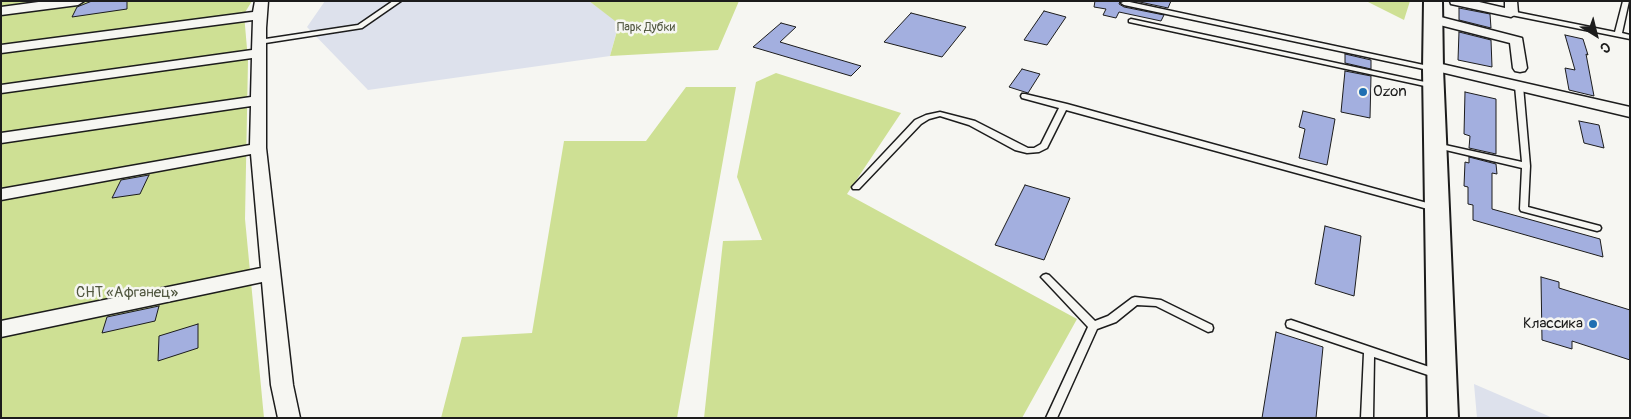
<!DOCTYPE html>
<meta charset="utf-8">
<style>
body{margin:0}
#map{position:relative;width:1631px;height:419px;overflow:hidden;background:#f6f6f2;font-family:Pangolin,sans-serif}
canvas{display:block}
.frame{position:absolute;inset:0;border:2px solid #1c1c1c;pointer-events:none}
.north{position:absolute;left:1571px;top:10px;width:50px;height:50px;-webkit-text-stroke:4px #f6f6f2;paint-order:stroke;rotate:144deg;font-size:14px;font-weight:700;line-height:20px;text-align:center;color:#1c1c1c}
.north::after{content:'';display:block;margin:auto;width:18px;height:22px;background:#1c1c1c;clip-path:polygon(50% 0,100% 100%,50% 72%,0 100%)}
</style>
<div id="map">
<canvas width="1631" height="419"></canvas>
<div class="frame"></div>
<div class="north">С</div>
</div>
<script>
const ctx = document.querySelector('canvas').getContext('2d');
ctx.lineJoin = 'round';
function paint(path, color) { ctx.fillStyle = color; ctx.fill(path, 'evenodd'); }
const poly = rows => new Path2D(rows.map(r => 'M' + r).join(''));
function stroke(path, color, width, dash) { ctx.strokeStyle = color; ctx.lineWidth = width; ctx.lineCap = dash ? 'butt' : 'round'; ctx.setLineDash(dash || []); ctx.stroke(path); }
function label(font, color, halo, rows, align = 'center') {
  ctx.font = font + ' Pangolin,sans-serif'; ctx.lineWidth = 5; ctx.setLineDash([]); ctx.textBaseline = 'middle'; ctx.strokeStyle = halo; ctx.fillStyle = color; for (const [text, x, y, turn = 0] of rows) {
    ctx.save(); ctx.translate(x, y); ctx.rotate((+turn || 0) * Math.PI / 180); ctx.textAlign = isNaN(turn) ? turn : align; if (halo) ctx.strokeText(text, 0, 0); ctx.fillText(text, 0, 0); ctx.restore();
  }
}
paint(poly([
 [325,1,589,1,619,23,610,56,368,90,307,27],
 [1474,384,1553,418,1477,418]
]), '#dde1ec');
paint(poly([
 [1,1,252,1,244,14,248,60,245,219,264,418,1,418],
 [589,1,739,1,718,50,610,56,619,24],
 [1366,1,1410,1,1404,20],
 [776,73,901,113,847,194,1077,319,1022,418,704,418,723,241,762,240,737,177,756,82],
 [686,87,736,87,677,418,441,418,462,337,532,333,564,141,646,141]
]), '#cee094');
const building = poly([
 [92,1,127,1,127,9,72,17,77,7,92,1],
 [1095,1,1120,1,1119,4,1124,7,1164,15,1161,21,1119,12,1116,18,1103,15,1106,9,1094,7,1095,1],
 [1135,1,1171,1,1168,8,1135,1],
 [1459,8,1490,14,1491,28,1459,20,1459,8],
 [1044,11,1066,17,1047,45,1024,40,1044,11],
 [911,13,966,27,942,57,884,42,911,13],
 [781,23,796,27,780,42,861,66,851,76,753,47,781,23],
 [1459,32,1491,40,1492,67,1458,60,1459,32],
 [1565,35,1583,39,1588,55,1586,54,1594,96,1569,90,1565,68,1575,70,1565,35],
 [1345,54,1371,60,1371,69,1345,63,1345,54],
 [1022,69,1040,74,1028,93,1009,87,1022,69],
 [1345,71,1371,76,1370,118,1341,112,1345,71],
 [1465,92,1496,99,1496,154,1469,148,1470,136,1464,134,1465,92],
 [1303,111,1335,119,1327,165,1299,158,1305,129,1299,127,1303,111],
 [1579,121,1599,125,1604,148,1584,143,1579,121],
 [1469,157,1496,164,1497,174,1492,173,1492,209,1600,239,1603,257,1473,220,1473,205,1468,204,1468,187,1464,186,1465,162,1469,163,1469,157],
 [149,175,140,194,112,198,121,180,149,175],
 [1025,185,1070,198,1044,260,995,245,1025,185],
 [1325,226,1361,236,1354,296,1315,284,1325,226],
 [1541,277,1559,282,1559,288,1630,310,1630,360,1572,341,1572,349,1542,340,1541,277],
 [159,306,155,321,102,333,107,317,159,306],
 [198,324,198,348,158,361,159,336,198,324],
 [1276,332,1323,347,1316,418,1262,418,1276,332]
]);
paint(building, '#a3afdf');
stroke(building, '#1c1c1c', 1);
const lane = poly([
 [393,1,401,1,362,28,259,44,256,42,259,40,358,25,393,1],
 [1125,1,1433,67,1437,69,1433,71,1124,5,1121,3,1125,1],
 [1623,1,1629,1,1622,33,1630,35,1630,39,1511,15,1508,13,1511,11,1615,32,1623,1],
 [1131,19,1434,84,1438,86,1434,88,1129,22,1129,20,1131,19],
 [1516,84,1519,84,1523,86,1530,166,1528,207,1600,226,1601,228,1600,230,1597,231,1521,211,1520,209,1522,168,1433,147,1432,145,1436,143,1522,162,1515,86,1516,84],
 [1022,94,1025,94,1067,104,1438,206,1439,208,1435,211,1066,110,1047,148,1039,152,1027,153,1015,150,969,125,940,116,929,119,921,124,859,189,853,189,852,187,915,120,926,115,940,112,975,121,1028,148,1034,148,1041,144,1059,108,1022,98,1021,96,1022,94],
 [1046,274,1049,275,1095,321,1108,316,1132,298,1135,297,1161,300,1212,325,1213,328,1212,331,1208,332,1156,306,1137,305,1116,322,1097,329,1057,418,1046,418,1088,327,1043,279,1041,277,1043,275,1046,274],
 [1291,320,1441,371,1442,374,1441,377,1437,378,1374,357,1373,418,1361,418,1364,353,1287,327,1286,324,1287,321,1291,320]
]);
const street = poly([
 [46,1,84,1,78,5,1,15,1,7,46,1],
 [255,1,268,1,266,28,266,148,293,385,300,418,278,418,271,385,262,282,1,337,1,321,261,268,251,154,1,200,1,189,250,145,251,106,1,143,1,133,251,97,252,58,1,93,1,85,252,50,253,20,1,53,1,45,253,12,255,1],
 [1450,1,1475,1,1505,8,1505,1,1517,1,1518,13,1511,17,1451,4,1450,1],
 [1433,15,1522,38,1527,68,1525,71,1520,72,1515,71,1513,68,1510,43,1428,22,1426,19,1428,16,1433,15],
 [1433,62,1630,107,1630,117,1428,69,1426,66,1428,63,1433,62]
]);
const secondary = poly([
 [1424,1,1442,1,1443,69,1458,418,1428,418,1423,69,1424,1]
]);
stroke(lane, '#1c1c1c', 3);
stroke(street, '#1c1c1c', 3);
stroke(secondary, '#1c1c1c', 4);
paint(lane, '#f6f6f2');
paint(street, '#f6f6f2');
paint(secondary, '#f6f6f2');
for (const [x, y, r, color] of [
 [1363,92,5,"#1f6fb2"],
 [1593,324,5,"#1f6fb2"]
]) { const dot = new Path2D(); dot.arc(x, y, r, 0, 2 * Math.PI); ctx.fillStyle = color; ctx.fill(dot); stroke(dot, '#f6f6f2', 2); }
label('12px', '#515740', '#f6f6f2', [
 ["Парк Дубки",646,28]
]);
label('15px', '#1c1c1c', '#f6f6f2', [
 ["Ozon",1373,92],
 ["Классика",1583,324,"right"]
], 'left');
label('15px', '#515740', '#f6f6f2', [
 ["СНТ «Афганец»",127,293]
]);
</script>
